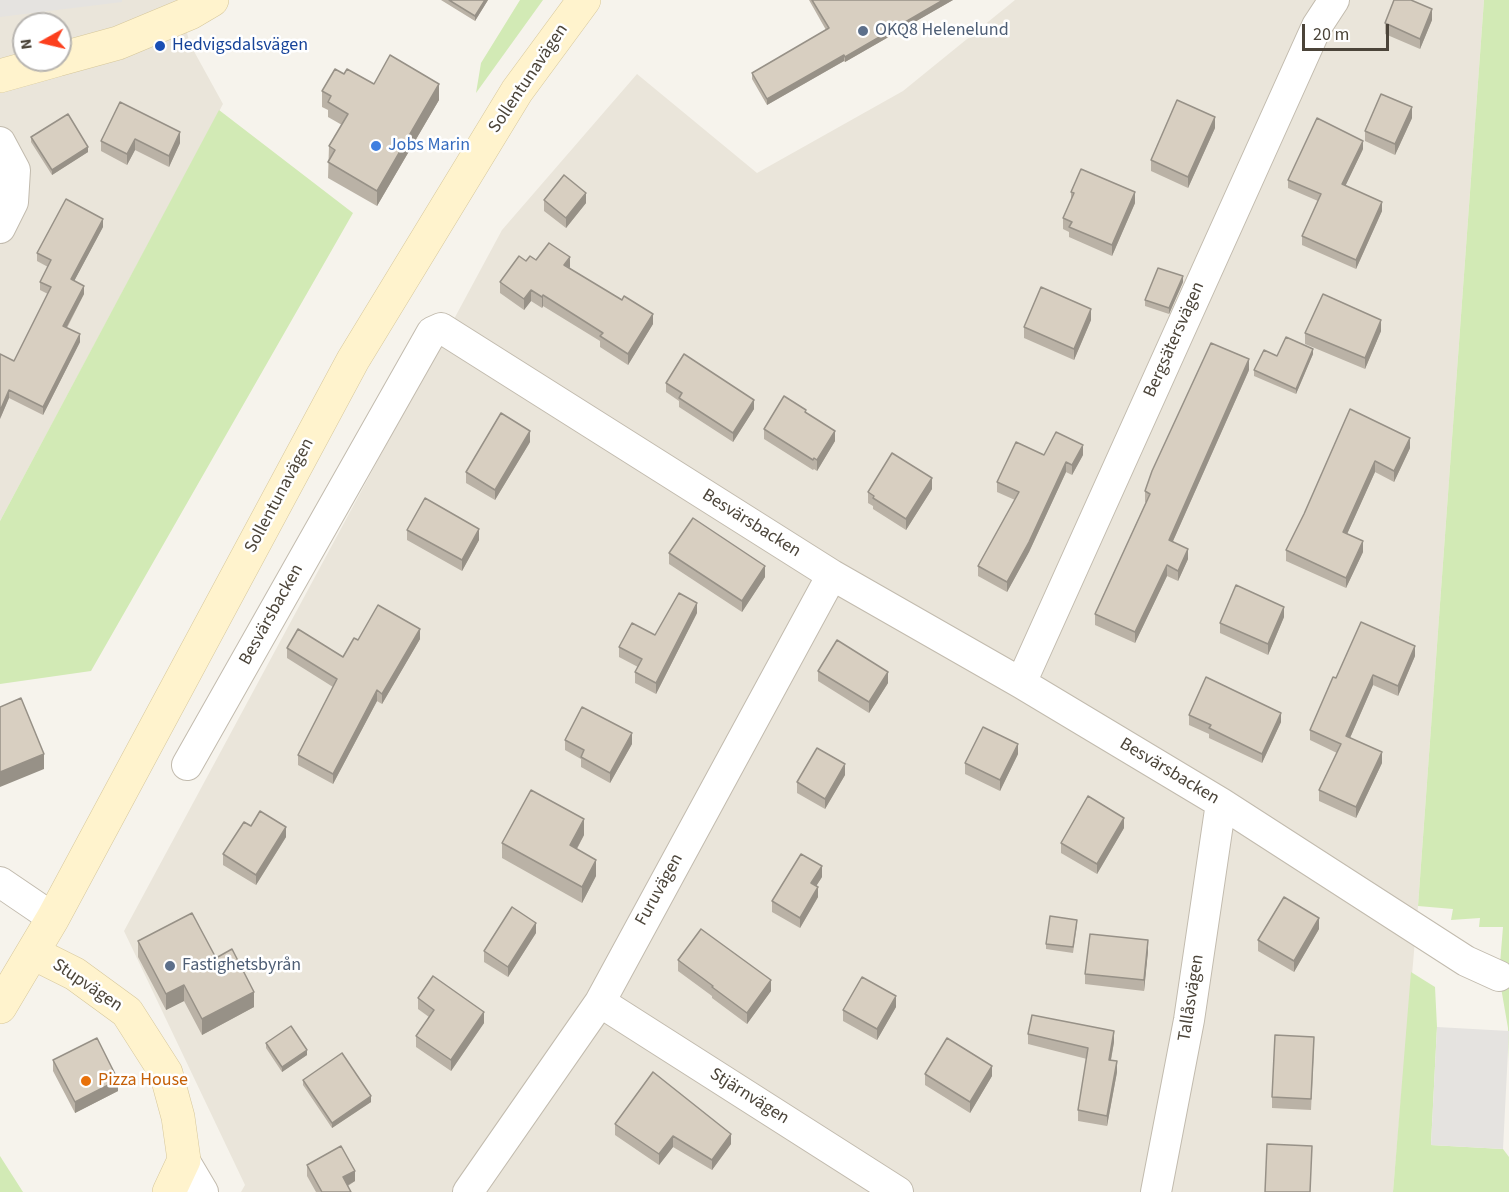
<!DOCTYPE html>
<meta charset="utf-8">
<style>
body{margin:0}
#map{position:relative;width:1509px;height:1192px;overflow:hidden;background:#f6f3ec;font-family:"Source Sans 3",sans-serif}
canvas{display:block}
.north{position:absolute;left:12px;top:12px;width:60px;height:60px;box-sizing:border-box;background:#fff;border:2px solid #b7b4b0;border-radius:50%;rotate:262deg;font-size:16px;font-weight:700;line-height:24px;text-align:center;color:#4b4439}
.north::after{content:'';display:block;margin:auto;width:21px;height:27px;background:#fc3f1d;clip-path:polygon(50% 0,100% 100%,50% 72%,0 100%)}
.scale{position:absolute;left:1302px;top:24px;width:87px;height:27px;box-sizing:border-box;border:3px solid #4b4439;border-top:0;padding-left:8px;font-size:18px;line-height:21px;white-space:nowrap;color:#4b4439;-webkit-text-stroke:4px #fff;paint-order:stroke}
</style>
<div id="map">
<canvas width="1509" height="1192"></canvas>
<div class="north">N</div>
<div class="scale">20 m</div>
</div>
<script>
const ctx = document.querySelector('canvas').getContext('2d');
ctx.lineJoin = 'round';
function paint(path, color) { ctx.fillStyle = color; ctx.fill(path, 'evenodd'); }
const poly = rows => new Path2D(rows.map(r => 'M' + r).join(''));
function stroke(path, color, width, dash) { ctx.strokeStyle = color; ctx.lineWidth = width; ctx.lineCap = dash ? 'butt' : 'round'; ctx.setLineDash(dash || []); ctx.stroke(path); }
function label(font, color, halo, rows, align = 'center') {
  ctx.font = font + ' "Source Sans 3",sans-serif'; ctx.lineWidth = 5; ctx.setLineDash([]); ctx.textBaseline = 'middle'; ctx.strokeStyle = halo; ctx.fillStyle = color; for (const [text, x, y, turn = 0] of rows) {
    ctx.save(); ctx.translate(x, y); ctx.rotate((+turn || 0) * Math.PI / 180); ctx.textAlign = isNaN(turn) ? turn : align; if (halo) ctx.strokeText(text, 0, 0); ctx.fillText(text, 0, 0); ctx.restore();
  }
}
paint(poly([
 [0,0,178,0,190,44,223,104,0,521],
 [24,24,60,24,60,60,24,60],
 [1015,0,1484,0,1418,906,1393,1192,241,1192,245,1185,124,931,502,230,637,74,757,173,903,91]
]), '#eae5da');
paint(poly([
 [520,0,543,0,476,93,481,63],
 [1484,0,1509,0,1509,1062,1508,1028,1499,976,1503,927,1479,927,1480,918,1451,920,1453,909,1418,906],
 [219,110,353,213,91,671,0,684,0,521],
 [1411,972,1435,987,1437,1027,1431,1145,1503,1149,1509,1157,1509,1192,1393,1192],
 [0,1156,23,1192,0,1192]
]), '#d2eab5');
paint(poly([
 [0,0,122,0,122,2,0,17],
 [1437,1027,1509,1031,1503,1149,1431,1145]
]), '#e5e3e0');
const street = poly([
 [0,142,15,170,13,202,0,228],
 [1021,683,1317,26,1334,0],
 [187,765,432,332,441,328,832,575,1021,683,1221,803,1466,961,1499,976],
 [0,882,53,918],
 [600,1002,898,1192],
 [184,1160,203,1192],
 [468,1192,600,1002,832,575],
 [1156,1192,1189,1020,1221,803]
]);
const secondary = poly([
 [60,59,118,43,190,13,212,0],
 [0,76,57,60],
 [33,953,75,974,127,1012,166,1073,178,1117,184,1160,169,1192],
 [0,1007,53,918,353,360,517,91,584,0]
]);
stroke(street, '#c2bbae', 32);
stroke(secondary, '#d6c79b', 34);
stroke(street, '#fff', 30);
stroke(secondary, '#fff3cd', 33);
paint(poly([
 [441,0,488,0,475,21],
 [809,0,953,0,845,62,844,61,767,105,752,79,752,73,826,30],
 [1432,20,1420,49,1385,34,1385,23],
 [344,74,374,84,439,100,377,206,328,178,329,146,342,125,328,117,328,110,322,107,322,91],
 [1412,118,1395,155,1365,141,1365,131],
 [1215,128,1188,188,1151,171,1151,160],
 [180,132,180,143,169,167,135,150,127,165,101,151,101,141],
 [31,137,88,152,52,175,31,142],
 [1363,149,1345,186,1382,211,1356,269,1302,245,1302,236,1318,201,1288,188,1288,180],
 [1071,192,1135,203,1112,256,1069,237,1069,232,1063,229,1063,218,1071,201],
 [544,200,586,203,566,228,544,211],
 [103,227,74,281,84,294,67,328,80,342,43,415,9,398,0,419,14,361,48,294,40,290,40,282,48,267,37,261,37,253],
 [536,260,569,268,653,324,628,365,600,347,600,341,543,306,542,308,531,301,524,310,500,293,500,282,526,261],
 [1183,282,1169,314,1145,306,1145,300],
 [1091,320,1074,360,1024,338,1024,327],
 [1381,331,1365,369,1305,344,1305,333],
 [1313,354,1296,394,1254,376,1254,370,1277,356],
 [1249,370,1173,541,1188,559,1178,581,1167,576,1135,643,1095,625,1095,614,1146,502,1145,502,1145,491],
 [666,383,754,409,733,442,679,407,679,401,666,392],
 [1350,409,1410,448,1394,482,1375,472,1347,534,1363,552,1346,588,1286,561,1286,550,1304,514],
 [806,413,835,441,817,471,814,469,813,470,764,439,764,429],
 [530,442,495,500,466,483,466,472],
 [1083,455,1072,475,1066,472,1029,552,1007,592,978,576,978,566,1015,500,997,492,997,482],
 [932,489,906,530,873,509,873,506,868,503,868,492],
 [407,530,479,540,462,571,407,540],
 [669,553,765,577,742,612,669,564],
 [697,613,656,694,635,683,635,672,638,667,619,657,619,647,655,635],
 [1284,617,1268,655,1220,633,1220,623],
 [420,639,382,704,377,701,333,784,298,765,298,755,333,687,287,658,287,648,343,657,358,640],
 [1415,656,1398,696,1373,685,1350,738,1382,763,1356,818,1319,801,1319,790,1337,753,1310,740,1310,730,1336,678],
 [818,671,888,683,869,713,818,681],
 [1189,715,1281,722,1262,763,1209,738,1209,734,1189,725],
 [565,740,632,744,610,783,581,767,581,759,565,750],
 [1018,754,1000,791,965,774,965,763],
 [845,775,825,809,797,793,797,782],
 [251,826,286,837,256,885,223,865,223,854],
 [1124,828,1097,874,1061,853,1061,843],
 [584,835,577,849,596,876,582,903,502,858,502,843],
 [822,877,816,886,818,897,800,928,772,912,772,901],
 [1077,925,1073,953,1046,949,1046,944],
 [1319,929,1294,972,1258,951,1258,940],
 [536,933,508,977,484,962,484,951],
 [138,941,216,958,254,1007,202,1035,184,1001,166,1010,138,957],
 [1148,951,1144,991,1085,984,1085,974],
 [678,960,771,991,747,1024,712,998,712,996,678,971],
 [418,998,484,1023,451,1071,416,1047,416,1036,429,1017,418,1009],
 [896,1007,877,1040,843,1021,843,1010],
 [1028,1034,1114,1042,1111,1060,1117,1072,1107,1126,1078,1121,1078,1110,1087,1059,1028,1044],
 [266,1043,307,1055,282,1072,266,1048],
 [1314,1048,1311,1110,1272,1108,1272,1097],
 [53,1060,118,1091,75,1113,53,1071],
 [925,1074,992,1076,970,1113,925,1085],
 [303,1080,371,1102,332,1128,303,1085],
 [615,1124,731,1144,712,1170,673,1147,659,1165,615,1135],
 [307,1165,355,1181,348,1186,351,1192,316,1192,307,1176]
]), '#bab2a6');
paint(poly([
 [485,0,488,0,475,21,475,16],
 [943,0,953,0,845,62,845,57],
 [1432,9,1432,20,1420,49,1420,39],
 [844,55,844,61,767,105,767,99],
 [439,84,439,100,377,206,377,191],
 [1412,107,1412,118,1395,155,1395,144],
 [1215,117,1215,128,1188,188,1188,177],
 [180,132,180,143,169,167,169,156],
 [135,139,135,150,127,165,127,154],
 [1363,141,1363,149,1342,193,1342,184],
 [88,147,88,152,52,175,52,170],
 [1135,192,1135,203,1112,256,1112,245],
 [586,193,586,203,566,228,566,218],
 [1382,202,1382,211,1356,269,1356,260],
 [103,219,103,227,71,287,71,279],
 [570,257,570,268,564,265],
 [1183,276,1183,282,1169,314,1169,308],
 [84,286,84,294,63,334,63,326],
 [531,290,531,301,524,310,524,299],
 [543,295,543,306,542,308,542,297],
 [1091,309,1091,320,1074,360,1074,349],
 [653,314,653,324,628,365,628,354],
 [1381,320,1381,331,1365,369,1365,358],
 [80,334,80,342,43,415,43,407],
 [1313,349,1313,354,1296,394,1296,389],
 [1249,359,1249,370,1169,550,1169,540],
 [9,390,9,398,0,419,0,411],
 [754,400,754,409,733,442,733,433],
 [530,431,530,442,495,500,495,490],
 [835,431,835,441,817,471,817,460],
 [1410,438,1410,448,1394,482,1394,471],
 [1083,445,1083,455,1072,475,1072,465],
 [1375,461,1375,472,1343,543,1343,532],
 [1066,462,1066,472,1029,552,1007,592,1007,582],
 [932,478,932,489,906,530,906,519],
 [479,529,479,540,462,571,462,560],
 [1363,541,1363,552,1346,588,1346,578],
 [1188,549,1188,559,1178,581,1178,571],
 [1167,565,1167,576,1135,643,1135,632],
 [765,566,765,577,742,612,742,601],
 [697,603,697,613,656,694,656,683],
 [1284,607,1284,617,1268,655,1268,644],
 [420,629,420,639,382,704,382,694],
 [1415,646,1415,656,1398,696,1398,686],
 [888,672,888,683,869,713,869,702],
 [1373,675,1373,685,1346,747,1346,736],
 [377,690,377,701,333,784,333,774],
 [1281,713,1281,722,1262,763,1262,754],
 [632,733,632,744,610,783,610,773],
 [1018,744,1018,754,1000,791,1000,780],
 [1382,752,1382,763,1356,818,1356,807],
 [44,754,44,769,0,787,0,772],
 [845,764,845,775,825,809,825,799],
 [1124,818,1124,828,1097,874,1097,864],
 [584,819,584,835,570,861,570,845],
 [286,827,286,837,256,885,256,875],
 [596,860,596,876,582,903,582,887],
 [822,866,822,877,811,894,811,883],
 [818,887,818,897,800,928,800,918],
 [1319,918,1319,929,1294,972,1294,961],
 [536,923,536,933,508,977,508,967],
 [1148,940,1148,951,1144,991,1144,980],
 [771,980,771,991,747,1024,747,1013],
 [184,985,184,1001,166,1010,166,994],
 [254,992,254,1007,202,1035,202,1019],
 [896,996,896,1007,877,1040,877,1029],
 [484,1012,484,1023,451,1071,451,1060],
 [1114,1031,1114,1042,1109,1070,1109,1060],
 [307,1050,307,1055,282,1072,282,1067],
 [1117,1061,1117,1072,1107,1126,1107,1116],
 [992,1066,992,1076,970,1113,970,1102],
 [118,1080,118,1091,75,1113,75,1102],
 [371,1096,371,1102,332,1128,332,1123],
 [731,1134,731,1144,712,1170,712,1160],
 [673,1136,673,1147,659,1165,659,1154],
 [355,1171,355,1181,343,1188,343,1177]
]), '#979187');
const building = poly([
 [449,0,485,0,475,16,449,0],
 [812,0,943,0,845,57,844,55,767,99,752,73,829,28,812,0],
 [1394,0,1411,0,1432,9,1420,39,1385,23,1394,0],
 [390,55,439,84,377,191,328,162,335,150,329,146,348,114,328,102,331,96,322,91,335,69,344,74,347,69,374,84,390,55],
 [1381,94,1412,107,1395,144,1365,131,1381,94],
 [1177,100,1215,117,1188,177,1151,160,1177,100],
 [120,102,180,132,169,156,135,139,127,154,101,141,120,102],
 [68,114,88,147,52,170,31,137,68,114],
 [1317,118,1363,141,1342,184,1382,202,1356,260,1302,236,1321,194,1288,180,1317,118],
 [1081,169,1135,192,1112,245,1069,227,1072,222,1063,218,1074,193,1071,192,1081,169],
 [564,175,586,193,566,218,544,200,564,175],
 [66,199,103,219,71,279,84,286,63,326,80,334,43,407,9,390,0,411,0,354,14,361,51,287,40,282,51,260,37,253,66,199],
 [549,243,570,257,564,265,622,300,624,296,653,314,628,354,600,336,603,333,543,295,542,297,531,290,524,299,500,282,519,256,526,261,530,256,536,260,549,243],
 [1158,268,1183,276,1169,308,1145,300,1158,268],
 [1041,287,1091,309,1074,349,1024,327,1041,287],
 [1323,294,1381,320,1365,358,1305,333,1323,294],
 [1286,337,1313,349,1296,389,1254,370,1264,350,1277,356,1286,337],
 [1211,343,1249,359,1169,540,1188,549,1178,571,1167,565,1135,632,1095,614,1150,494,1145,491,1152,471,1211,343],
 [684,354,754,400,733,433,679,398,682,393,666,383,684,354],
 [784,396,806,410,805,412,835,431,817,460,814,458,813,460,764,429,784,396],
 [1350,409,1410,438,1394,471,1375,461,1343,532,1363,541,1346,578,1286,550,1304,514,1350,409],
 [501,413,530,431,495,490,466,472,501,413],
 [1056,432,1083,445,1072,465,1066,462,1029,542,1007,582,978,566,1019,492,997,482,1016,442,1044,455,1056,432],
 [892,453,932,478,906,519,873,498,874,496,868,492,892,453],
 [425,498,479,529,462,560,407,530,425,498],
 [693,518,765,566,742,601,669,553,693,518],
 [1236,585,1284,607,1268,644,1220,623,1236,585],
 [679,593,697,603,656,683,635,672,642,659,619,647,632,623,655,635,679,593],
 [378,605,420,629,382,694,377,690,333,774,298,755,337,679,287,648,298,629,343,657,354,638,358,640,378,605],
 [1361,622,1415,646,1398,686,1373,675,1346,736,1382,752,1356,807,1319,790,1341,744,1310,730,1333,677,1336,678,1361,622],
 [837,640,888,672,869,702,818,671,837,640],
 [1206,677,1281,713,1262,754,1209,728,1211,725,1189,715,1206,677],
 [21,698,44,754,0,772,0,707,21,698],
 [582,707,632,733,610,773,581,757,584,750,565,740,582,707],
 [983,727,1018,744,1000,780,965,763,983,727],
 [817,748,845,764,825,799,797,782,817,748],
 [531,790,584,819,570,845,596,860,582,887,502,843,531,790],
 [1088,796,1124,818,1097,864,1061,843,1088,796],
 [260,811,286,827,256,875,223,854,244,822,251,826,260,811],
 [801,854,822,866,811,883,818,887,800,918,772,901,801,854],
 [1284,897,1319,918,1294,961,1258,940,1284,897],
 [512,907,536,923,508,967,484,951,512,907],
 [192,913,216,958,232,949,254,992,202,1019,184,985,166,994,138,941,192,913],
 [1050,916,1077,920,1073,947,1046,944,1050,916],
 [701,929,771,980,747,1013,712,987,713,986,678,960,701,929],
 [1090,934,1148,940,1144,980,1085,974,1090,934],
 [433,976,484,1012,451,1060,416,1036,434,1010,418,998,433,976],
 [862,977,896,996,877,1029,843,1010,862,977],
 [1032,1015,1114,1031,1109,1060,1117,1061,1107,1116,1078,1110,1088,1048,1028,1034,1032,1015],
 [291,1026,307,1050,282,1067,266,1043,291,1026],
 [1275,1035,1314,1037,1311,1099,1272,1097,1275,1035],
 [97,1038,118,1080,75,1102,53,1060,97,1038],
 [947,1038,992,1066,970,1102,925,1074,947,1038],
 [342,1053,371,1096,332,1123,303,1080,342,1053],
 [653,1072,731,1134,712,1160,673,1136,659,1154,615,1124,653,1072],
 [1267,1144,1312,1146,1310,1192,1265,1192,1267,1144],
 [341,1146,355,1171,343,1177,351,1192,322,1192,307,1165,341,1146]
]);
paint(building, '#d8cfc1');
stroke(building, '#979187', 1.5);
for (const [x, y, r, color] of [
 [863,31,6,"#5c6f8a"],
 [160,46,6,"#1a4fb4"],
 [376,146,6,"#3f7fe0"],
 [170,966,6,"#5c6f8a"],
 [86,1081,6,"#e8710a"]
]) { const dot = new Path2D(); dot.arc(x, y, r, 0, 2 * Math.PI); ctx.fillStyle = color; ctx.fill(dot); stroke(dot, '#fff', 2); }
label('18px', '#4e5e75', '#fff', [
 ["OKQ8 Helenelund",875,31],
 ["Fastighetsbyrån",182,966]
], 'left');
label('18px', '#164399', '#fff', [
 ["Hedvigsdalsvägen",172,46]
], 'left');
label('18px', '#4b4439', '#fff', [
 ["Sollentunavägen",529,79,-56],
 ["Bergsätersvägen",1175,340,-66],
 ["Sollentunavägen",280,496,-62],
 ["Besvärsbacken",751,524,32],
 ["Besvärsbacken",272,615,-61],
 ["Besvärsbacken",1169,772,31],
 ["Furuvägen",660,890,-61],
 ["Stupvägen",87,986,34],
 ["Tallåsvägen",1192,998,-81],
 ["Stjärnvägen",749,1097,32]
]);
label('18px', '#366cbe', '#fff', [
 ["Jobs Marin",388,146]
], 'left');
label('18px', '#c56008', '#fff', [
 ["Pizza House",98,1081]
], 'left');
</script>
